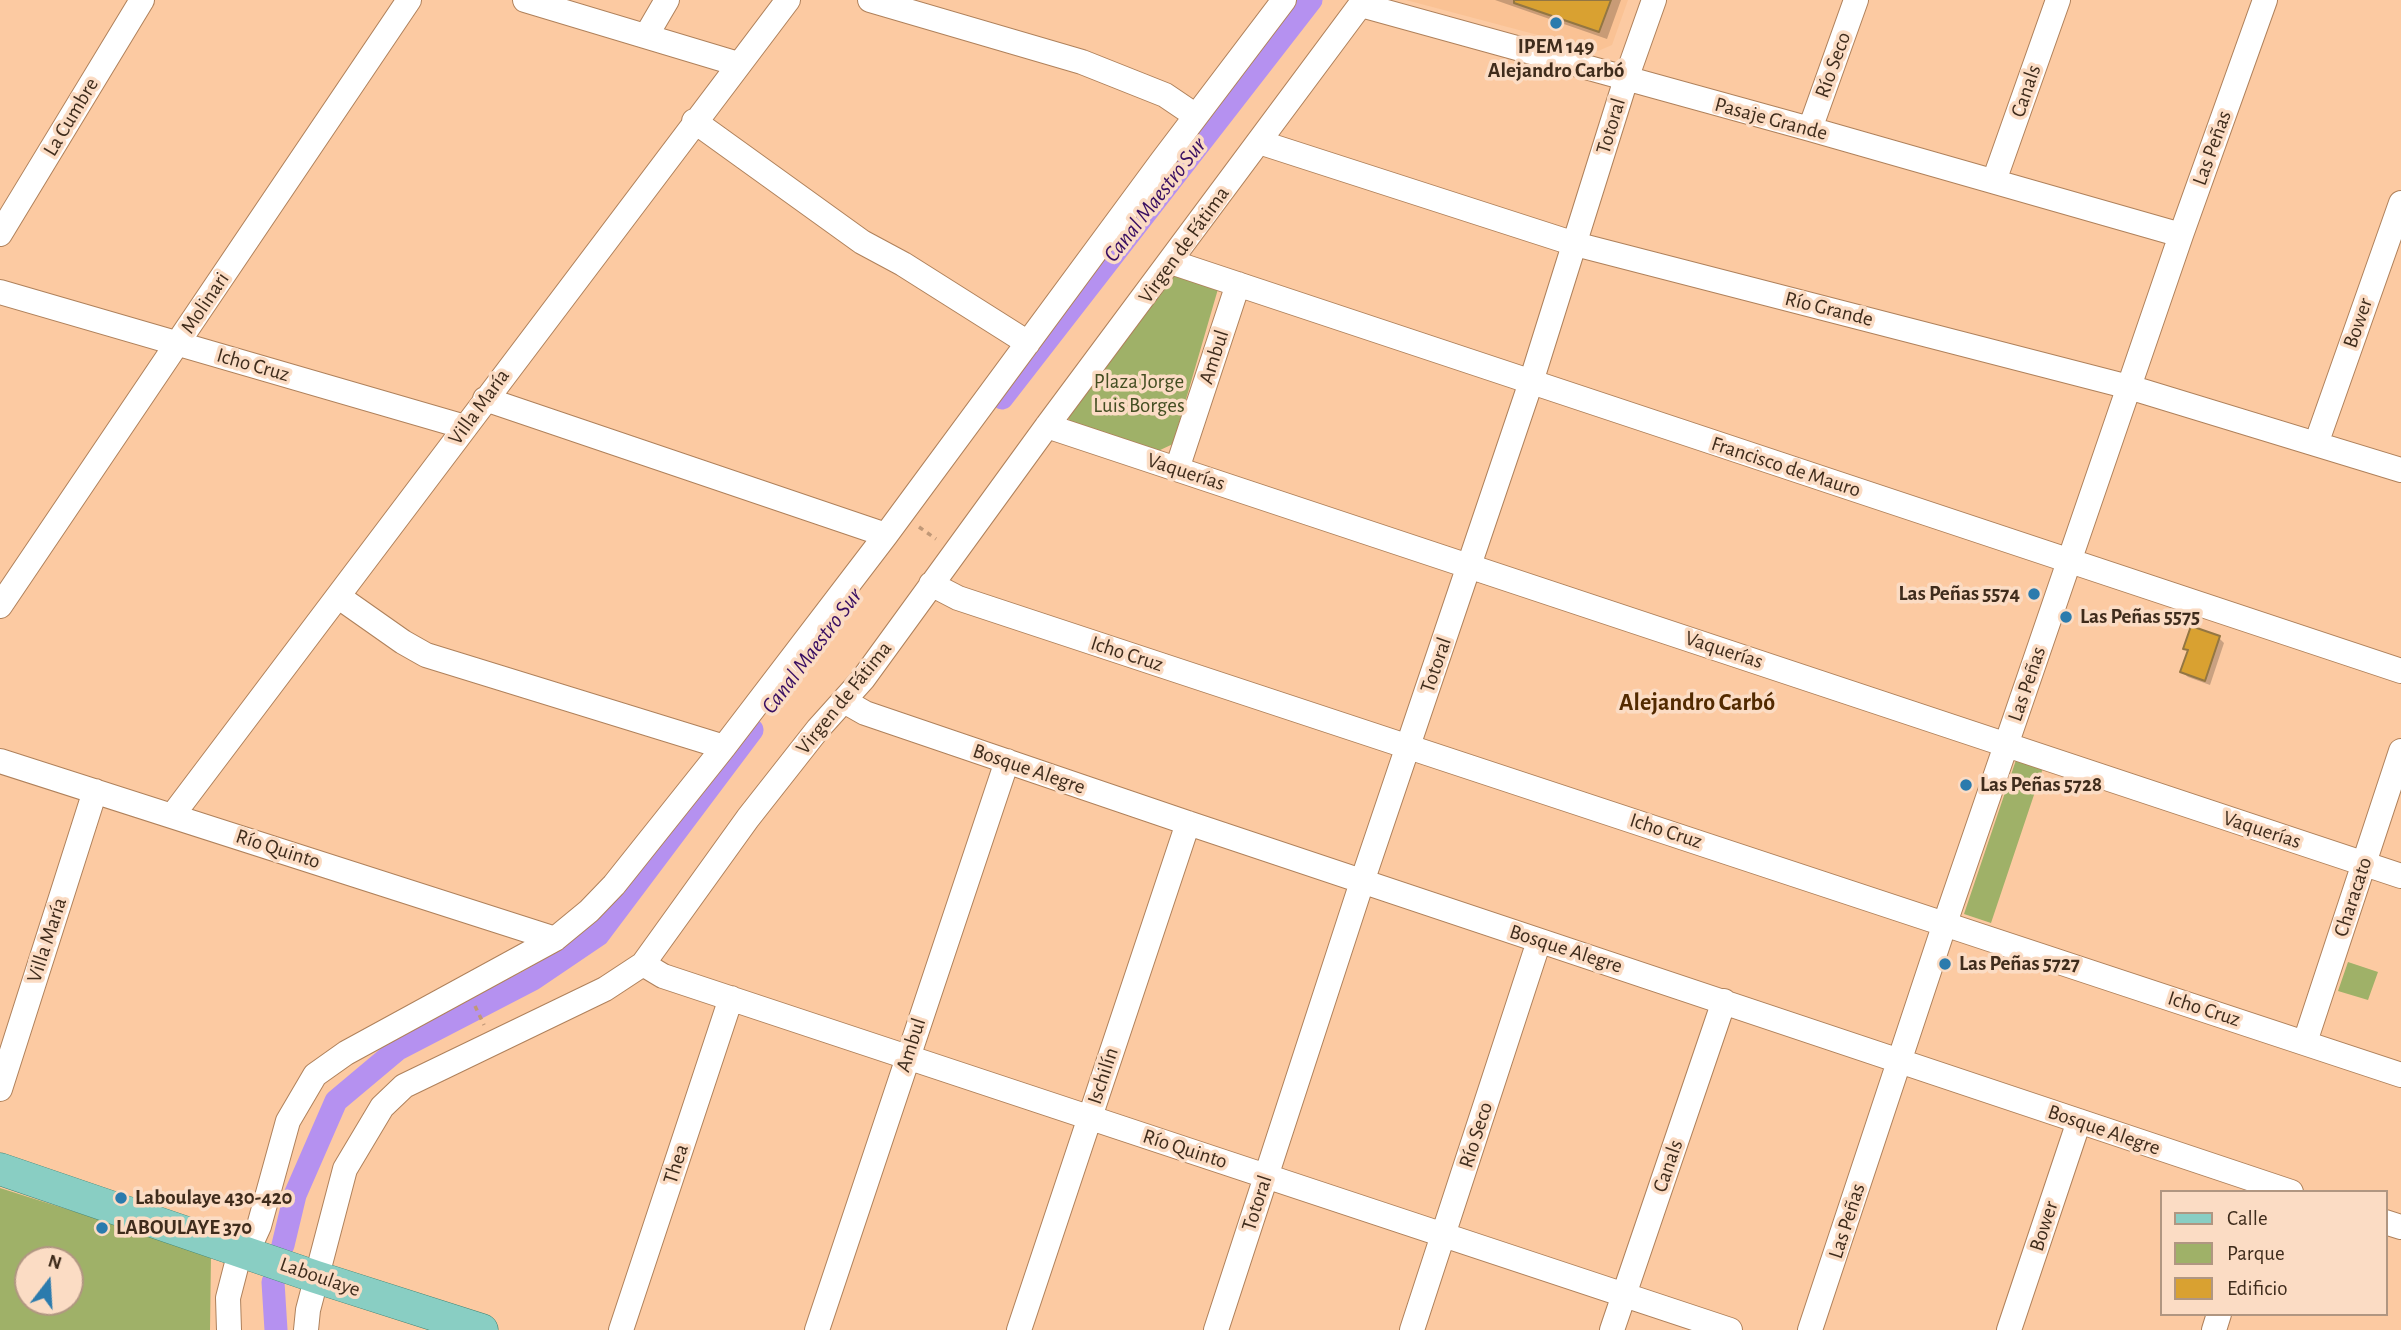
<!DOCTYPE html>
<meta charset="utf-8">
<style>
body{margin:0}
#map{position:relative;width:2401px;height:1330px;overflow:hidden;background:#fccaa2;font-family:"Alegreya Sans",sans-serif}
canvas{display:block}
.legend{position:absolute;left:2160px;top:1190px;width:228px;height:126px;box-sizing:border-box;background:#fbdcc4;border:2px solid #b09681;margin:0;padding:9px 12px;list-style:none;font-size:21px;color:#3f2c1c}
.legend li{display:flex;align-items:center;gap:14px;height:35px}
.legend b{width:35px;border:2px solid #b09681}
.north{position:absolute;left:14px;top:1246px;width:70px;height:70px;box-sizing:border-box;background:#fbdcc4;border:2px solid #b09681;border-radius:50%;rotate:17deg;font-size:19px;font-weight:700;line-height:28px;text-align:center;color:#3f2c1c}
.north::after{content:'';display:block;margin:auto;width:24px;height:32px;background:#2b7bad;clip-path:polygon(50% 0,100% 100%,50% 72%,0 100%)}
</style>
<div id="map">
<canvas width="2401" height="1330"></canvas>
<ul class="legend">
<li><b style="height:9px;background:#89cec3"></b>Calle</li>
<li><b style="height:19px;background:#9fb168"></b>Parque</li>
<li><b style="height:19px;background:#d9a131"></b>Edificio</li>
</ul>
<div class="north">N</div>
</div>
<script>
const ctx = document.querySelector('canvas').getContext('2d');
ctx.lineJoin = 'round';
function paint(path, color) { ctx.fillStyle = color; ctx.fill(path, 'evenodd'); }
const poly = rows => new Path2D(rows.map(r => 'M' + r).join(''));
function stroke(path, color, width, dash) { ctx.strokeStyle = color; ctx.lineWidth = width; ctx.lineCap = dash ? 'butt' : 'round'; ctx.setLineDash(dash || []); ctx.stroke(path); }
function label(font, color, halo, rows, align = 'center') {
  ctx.font = font + ' "Alegreya Sans",sans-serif'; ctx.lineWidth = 7; ctx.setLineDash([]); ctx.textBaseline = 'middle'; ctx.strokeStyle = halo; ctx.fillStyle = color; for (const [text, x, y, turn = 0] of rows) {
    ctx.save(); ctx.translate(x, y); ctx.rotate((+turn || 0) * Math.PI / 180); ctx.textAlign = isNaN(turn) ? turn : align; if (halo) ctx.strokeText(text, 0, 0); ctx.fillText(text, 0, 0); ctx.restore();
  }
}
paint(poly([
 [1406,0,1628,0,1612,45,1598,51]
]), '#fac294');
paint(poly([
 [1175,275,1218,289,1173,444,1158,451,1070,423,1068,414,1167,279],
 [2016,760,2043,768,1991,923,1964,914],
 [2348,962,2378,972,2368,1000,2338,991],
 [0,1188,211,1255,210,1330,0,1330],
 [28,1260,70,1260,70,1302,28,1302]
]), '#9fb168');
paint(poly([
 [1495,0,1621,0,1607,39],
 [2219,638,2224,643,2210,685,2188,677,2182,672,2189,653,2185,649]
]), '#0003');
stroke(poly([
 [1002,398,1311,0],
 [283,1245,295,1195,336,1101,398,1049,533,979,598,935,752,730],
 [273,1282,276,1330]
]), '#b591f0', 23);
const building = poly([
 [1514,0,1611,0,1599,32,1514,3,1514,0],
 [2191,626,2220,636,2205,681,2180,672,2188,650,2183,649,2191,626]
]);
paint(building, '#d9a131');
stroke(building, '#937643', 2);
const minor = poly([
 [525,0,738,64],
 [870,0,1082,62,1165,95,1196,116],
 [1361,5,1810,129,2181,235],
 [646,36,667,0],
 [694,121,862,242,903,264,1028,343],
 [1810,129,1856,0],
 [1259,142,1575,244,2129,387,2401,470],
 [1994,181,2058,0],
 [0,234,142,0],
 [1171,262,2401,671],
 [0,292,465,427],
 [485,399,886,535],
 [1047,426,2401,876],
 [2316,444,2401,203],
 [1177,469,1238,284],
 [931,584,958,598,2401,1075],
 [339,597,403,642,426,655,724,747],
 [0,606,409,0],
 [844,701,865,713,1188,823,2291,1192],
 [0,761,555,939],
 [172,816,788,0],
 [643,964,663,976,1730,1330],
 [2305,1042,2401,751],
 [0,1089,95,791],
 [2385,1222,2401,1227],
 [229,1330,228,1298,236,1267,243,1250,254,1237,259,1226,288,1121,315,1075,346,1053,555,939,589,911,614,885,724,747,886,535,1162,161,1284,0],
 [306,1330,308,1310,345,1169,382,1107,404,1086,605,989,643,964,748,818,818,729,863,679,1047,426,1364,0],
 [621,1330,731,998],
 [817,1330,1007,761],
 [1019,1330,1188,823],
 [1216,1330,1362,882,1531,382,1626,79,1654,0],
 [1412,1330,1539,941],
 [1612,1330,1724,1001],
 [1810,1330,1945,923,2181,235,2265,0],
 [2009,1330,2079,1121],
 [2214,1330,2219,1314]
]);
const major = poly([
 [0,1169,316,1277,482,1330]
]);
stroke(minor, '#af815b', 26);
stroke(major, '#3c806f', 33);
stroke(poly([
 [919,527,936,539],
 [475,1006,484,1025]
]), '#c09877', 3.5, [5, 5]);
stroke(minor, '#fff', 24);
stroke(major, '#89cec3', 32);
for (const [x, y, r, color] of [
 [1556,23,7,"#2b7bad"],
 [2034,594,7,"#2b7bad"],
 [2066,617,7,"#2b7bad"],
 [1966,785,7,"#2b7bad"],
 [1945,964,7,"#2b7bad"],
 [121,1198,7,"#2b7bad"],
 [102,1228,7,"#2b7bad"]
]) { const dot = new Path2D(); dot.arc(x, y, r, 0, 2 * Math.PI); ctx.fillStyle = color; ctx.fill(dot); stroke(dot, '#fbdcc4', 2.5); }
label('bold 21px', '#3f2c1c', '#fbdcc4', [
 ["IPEM 149",1556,47,"center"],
 ["Alejandro Carbó",1556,71,"center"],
 ["Las Peñas 5574",2020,594,"right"],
 ["Las Peñas 5575",2080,617],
 ["Las Peñas 5728",1980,785],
 ["Las Peñas 5727",1959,964],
 ["Laboulaye 430-420",135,1198],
 ["LABOULAYE 370",116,1228]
], 'left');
label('21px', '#3f2c1c', '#fbdcc4', [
 ["Río Seco",1833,65,-70],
 ["Canals",2026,91,-71],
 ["La Cumbre",71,117,-59],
 ["Pasaje Grande",1771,119,15],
 ["Totoral",1611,126,-73],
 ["Las Peñas",2212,148,-70],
 ["Virgen de Fátima",1184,245,-54],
 ["Molinari",205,303,-56],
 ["Río Grande",1829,309,14],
 ["Bower",2358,323,-71],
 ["Ambul",1214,357,-72],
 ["Icho Cruz",253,365,16],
 ["Villa María",479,407,-54],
 ["Francisco de Mauro",1786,467,18],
 ["Vaquerías",1186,472,18],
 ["Vaquerías",1724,650,18],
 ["Icho Cruz",1127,654,18],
 ["Totoral",1436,665,-71],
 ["Las Peñas",2027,684,-71],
 ["Virgen de Fátima",844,698,-51],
 ["Bosque Alegre",1029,769,19],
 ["Vaquerías",2262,830,18],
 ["Icho Cruz",1666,831,18],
 ["Río Quinto",278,849,18],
 ["Characato",2353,897,-72],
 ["Villa María",47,940,-72],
 ["Bosque Alegre",1566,949,18],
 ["Icho Cruz",2204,1009,18],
 ["Ambul",911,1045,-72],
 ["Ischilín",1103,1076,-72],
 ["Bosque Alegre",2104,1130,19],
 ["Río Seco",1476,1135,-72],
 ["Río Quinto",1185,1149,18],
 ["Thea",676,1164,-72],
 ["Canals",1668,1166,-71],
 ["Totoral",1257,1203,-72],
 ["Las Peñas",1847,1221,-72],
 ["Bower",2044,1226,-72],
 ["Laboulaye",320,1277,19]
]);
label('21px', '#444e22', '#fbdcc4', [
 ["Plaza Jorge",1139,382],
 ["Luis Borges",1139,406]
]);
label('italic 23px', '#380e62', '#fbdcc4', [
 ["Canal Maestro Sur",1155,200,-52],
 ["Canal Maestro Sur",812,651,-53]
]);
label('bold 24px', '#522a00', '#fbdcc4', [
 ["Alejandro Carbó",1697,703]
]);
</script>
